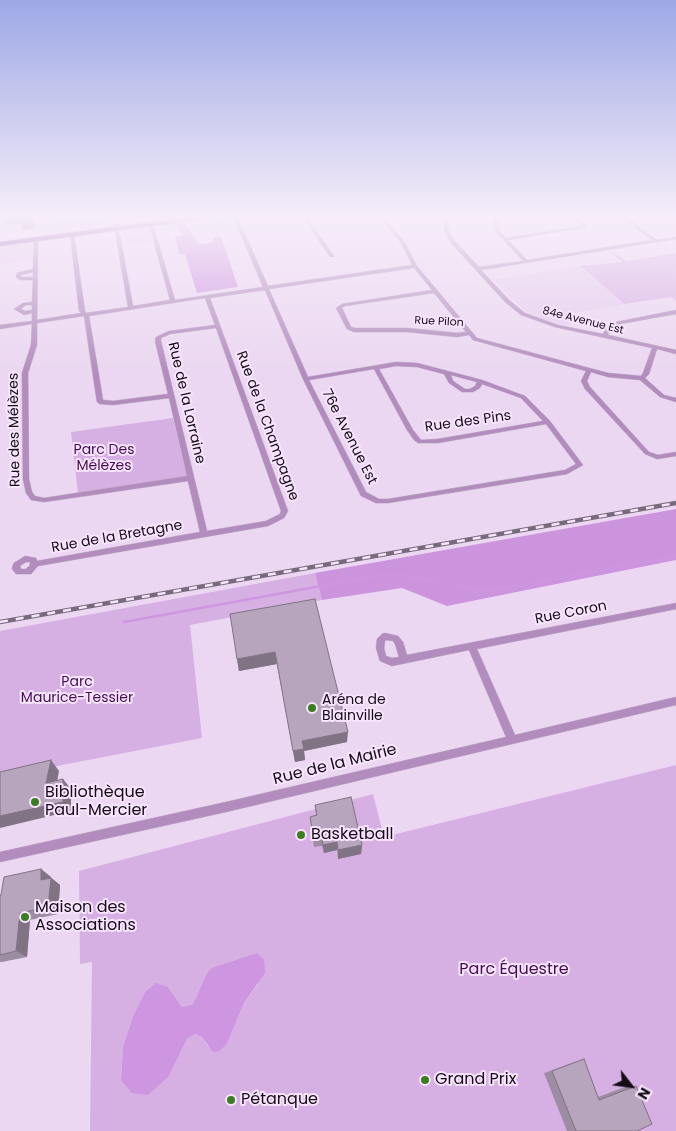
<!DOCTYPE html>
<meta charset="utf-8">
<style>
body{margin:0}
#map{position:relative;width:676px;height:1131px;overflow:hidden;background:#ebd7f1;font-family:Poppins,sans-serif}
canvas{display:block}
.north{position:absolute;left:606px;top:1061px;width:50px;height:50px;-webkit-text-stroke:4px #f8e4fe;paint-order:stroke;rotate:120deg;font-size:14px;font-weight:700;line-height:20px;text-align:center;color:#140d16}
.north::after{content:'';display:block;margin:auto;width:18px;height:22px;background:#140d16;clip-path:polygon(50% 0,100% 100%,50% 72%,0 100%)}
</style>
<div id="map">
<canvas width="676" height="1131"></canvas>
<div class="north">N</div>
</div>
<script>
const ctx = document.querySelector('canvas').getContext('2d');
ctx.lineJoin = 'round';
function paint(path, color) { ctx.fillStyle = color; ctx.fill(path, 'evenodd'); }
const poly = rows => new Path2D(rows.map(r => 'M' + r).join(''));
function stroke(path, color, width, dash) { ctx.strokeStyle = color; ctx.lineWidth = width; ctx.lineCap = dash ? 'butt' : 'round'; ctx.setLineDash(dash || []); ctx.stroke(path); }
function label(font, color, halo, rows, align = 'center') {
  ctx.font = font + ' Poppins,sans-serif'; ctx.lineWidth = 4; ctx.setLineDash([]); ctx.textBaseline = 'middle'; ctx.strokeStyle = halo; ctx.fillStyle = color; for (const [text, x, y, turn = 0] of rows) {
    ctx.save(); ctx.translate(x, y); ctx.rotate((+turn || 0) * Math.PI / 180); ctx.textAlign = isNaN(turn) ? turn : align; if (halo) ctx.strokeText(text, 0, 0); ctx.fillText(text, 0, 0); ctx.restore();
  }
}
paint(poly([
 [51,216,119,216,120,222,51,231],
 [225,217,235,234,217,235,210,219],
 [147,227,152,242,126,246,124,230],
 [32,243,33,260,0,264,0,246],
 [581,266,624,304,576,313,569,325,565,325,540,319,525,311,494,280]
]), '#e5cced');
paint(poly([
 [606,249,627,261,676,253,676,301,672,297,624,304,581,266,623,262],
 [173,418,187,477,78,493,71,432],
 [315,573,322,600,190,625,202,738,0,777,0,631],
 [676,765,676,1131,90,1131,92,962,80,964,79,871,373,794,384,837],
 [257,953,264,959,258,984,244,1003,227,1044,208,1046,202,1037,195,1034,187,1039,169,1076,121,1080,123,1047,133,1016,145,992,168,987,182,1007,193,1004,207,973]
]), '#d7b0e3');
paint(poly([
 [185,222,198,244,211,243,215,237,221,236,238,287,197,293,185,254,179,254,175,236,182,235,177,224],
 [676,509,676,560,447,606,402,588,322,600,315,573]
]), '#cd94de');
paint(poly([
 [257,953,264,959,265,973,244,1003,227,1044,219,1051,213,1052,202,1037,195,1034,187,1039,169,1076,148,1095,132,1093,121,1080,123,1047,133,1016,145,992,156,983,168,987,182,1007,193,1004,207,973,212,968]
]), '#ce95e0');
stroke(poly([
 [457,586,481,591,499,589,676,556],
 [124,622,376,576,398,575,442,582]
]), '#ce95e0', 2.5);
const minor = poly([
 [233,216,237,216,268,286,412,265,401,243,379,216,383,216,405,243,417,266,477,338,608,373,641,376,643,373,652,348,555,327,521,315,505,302,450,242,444,230,444,216,448,216,448,230,454,240,479,267,523,261,496,232,494,219,500,216,506,216,498,220,500,232,506,238,582,226,572,216,576,216,587,227,508,240,527,260,652,240,619,216,624,216,629,220,650,216,660,216,632,222,657,240,676,237,676,239,481,270,509,300,525,313,558,325,603,334,607,327,616,322,676,310,676,314,620,324,611,329,608,335,676,350,676,354,657,349,649,374,645,378,664,395,676,398,676,402,660,397,640,380,608,377,591,372,587,381,590,387,649,452,658,455,676,452,676,456,657,459,645,454,585,389,581,381,586,371,473,340,469,335,457,337,407,332,354,332,347,329,336,308,342,304,432,290,414,268,269,289,308,377,396,362,417,363,482,380,525,396,550,421,583,465,567,474,388,503,376,503,361,496,360,494,303,379,265,290,210,298,288,511,284,518,268,526,38,566,31,574,16,574,12,569,13,565,14,563,25,556,36,558,37,561,200,532,188,481,44,502,31,500,26,493,23,479,22,373,31,345,32,324,0,329,0,325,32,321,32,313,24,315,14,309,23,303,32,302,33,280,20,280,16,277,17,273,33,269,34,239,36,238,38,239,37,320,81,313,79,311,70,234,72,233,74,234,85,311,86,313,128,307,114,225,116,224,118,225,133,306,170,300,148,221,150,220,152,221,175,300,263,287,233,216],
 [33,272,33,277,20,277,21,275,33,272],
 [434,293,466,332,457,333,407,328,355,328,351,327,342,308,345,306,434,293],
 [205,298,215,325,169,331,156,337,155,341,168,394,113,401,103,400,89,316,205,298],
 [26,305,32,305,32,310,25,311,21,309,26,305],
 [84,316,97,402,100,404,113,405,169,398,187,476,44,498,35,496,32,492,29,479,28,373,37,345,37,323,84,316],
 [216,328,281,511,280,514,266,521,207,531,161,341,161,338,170,334,216,328],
 [396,366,417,367,444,374,449,383,462,392,473,392,480,388,482,384,521,398,543,421,438,439,421,440,413,430,379,369,396,366],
 [374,369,407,430,414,440,418,443,438,443,546,424,576,464,565,470,388,499,379,499,366,492,309,380,374,369],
 [451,375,477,382,475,386,470,389,465,389,453,381,451,375],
 [26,562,30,562,30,565,26,569,21,569,20,566,26,562],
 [302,216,306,216,334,256,334,257,330,257,302,216],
 [676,603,676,609,477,649,515,735,676,697,676,705,226,812,0,862,0,852,226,802,506,737,469,650,392,666,380,661,379,658,376,648,377,639,382,634,385,633,398,636,403,642,407,655,676,603],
 [386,640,393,641,395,644,399,657,392,658,386,656,384,648,385,641,386,640]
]);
const primary = poly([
 [197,216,216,216,213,218,0,246,0,242,197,216]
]);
stroke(minor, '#c4b3ca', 1);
stroke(primary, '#c4b3ca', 2);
paint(minor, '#b28cbd');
paint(primary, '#88429c');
const rail = poly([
 [0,622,676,503]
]);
stroke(rail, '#776a7b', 4.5);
stroke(rail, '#f8e4fe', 2.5, [8]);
paint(poly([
 [315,599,347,742,304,751,305,760,295,762,277,664,239,671,237,659],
 [315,805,362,845,361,854,338,859,337,850,324,853,322,846,314,847,310,817,316,815],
 [41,869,60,885,58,914,30,920,27,957,2,962,0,962,0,895],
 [584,1059,598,1097,625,1087,636,1086,637,1131,567,1131,544,1073,575,1062]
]), '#9d8da3');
paint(poly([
 [1,216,34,216,35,228,23,230,21,223,5,225],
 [275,652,277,664,239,671,237,659],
 [348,732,347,742,304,751,305,760,295,762,293,751,302,741],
 [51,760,59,771,55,793,46,783],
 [63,779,71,789,71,811,0,828,0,816],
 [337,842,337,850,324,853,323,845],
 [362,845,361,854,338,859,338,850],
 [41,869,51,877,50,887,41,880],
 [51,878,60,885,58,914,48,907],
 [20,913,30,920,27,957,16,951]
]), '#807384');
const building = poly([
 [19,216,31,216,31,217,19,218,19,216],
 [315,599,348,732,302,741,304,749,293,751,275,652,237,659,230,614,315,599],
 [51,760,46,783,63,779,63,802,0,816,0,772,51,760],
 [351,797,362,845,338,850,337,842,323,845,322,837,314,839,310,817,317,815,315,805,351,797],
 [41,869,41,880,51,878,48,907,20,913,16,951,0,955,0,895,1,895,4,877,41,869],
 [584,1059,599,1100,636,1086,652,1124,637,1131,576,1131,552,1071,584,1059]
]);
paint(building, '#b7a4bd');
stroke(building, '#807384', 1);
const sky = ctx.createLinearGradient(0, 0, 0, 374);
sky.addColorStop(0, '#9da8e5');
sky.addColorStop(0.58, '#f6edf9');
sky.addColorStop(1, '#f6edf900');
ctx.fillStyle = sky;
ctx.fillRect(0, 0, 676, 374);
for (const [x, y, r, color] of [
 [312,708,5,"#3b7e20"],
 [35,802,5,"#3b7e20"],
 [301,835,5,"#3b7e20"],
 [25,917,5,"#3b7e20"],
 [425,1080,5,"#3b7e20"],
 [231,1100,5,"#3b7e20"]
]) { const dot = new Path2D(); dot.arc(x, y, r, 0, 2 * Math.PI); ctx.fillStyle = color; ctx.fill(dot); stroke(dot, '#f8e4fe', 2); }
label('11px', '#140d16', '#f8e4fe', [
 ["84e Avenue Est",583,321,14],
 ["Rue Pilon",439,322,3]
]);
label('14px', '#140d16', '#f8e4fe', [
 ["Rue de la Lorraine",186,403,77],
 ["Rue des Pins",468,422,-8],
 ["Rue de la Champagne",267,426,70],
 ["Rue des Mélèzes",15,430,-91],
 ["76e Avenue Est",349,437,63],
 ["Rue de la Bretagne",117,537,-10],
 ["Rue Coron",571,613,-11]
]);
label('14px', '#430d50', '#f8e4fe', [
 ["Parc Des",104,450],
 ["Mélèzes",104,466],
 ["Parc",77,682],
 ["Maurice-Tessier",77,698]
]);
label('14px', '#140d16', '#f8e4fe', [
 ["Aréna de",322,700],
 ["Blainville",322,716]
], 'left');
label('16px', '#140d16', '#f8e4fe', [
 ["Rue de la Mairie",335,765,-14]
]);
label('16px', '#140d16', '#f8e4fe', [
 ["Bibliothèque",45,793],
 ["Paul-Mercier",45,811],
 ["Basketball",311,835],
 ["Maison des",35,908],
 ["Associations",35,926],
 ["Grand Prix",435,1080],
 ["Pétanque",241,1100]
], 'left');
label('16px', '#430d50', '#f8e4fe', [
 ["Parc Équestre",514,970]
]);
</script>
